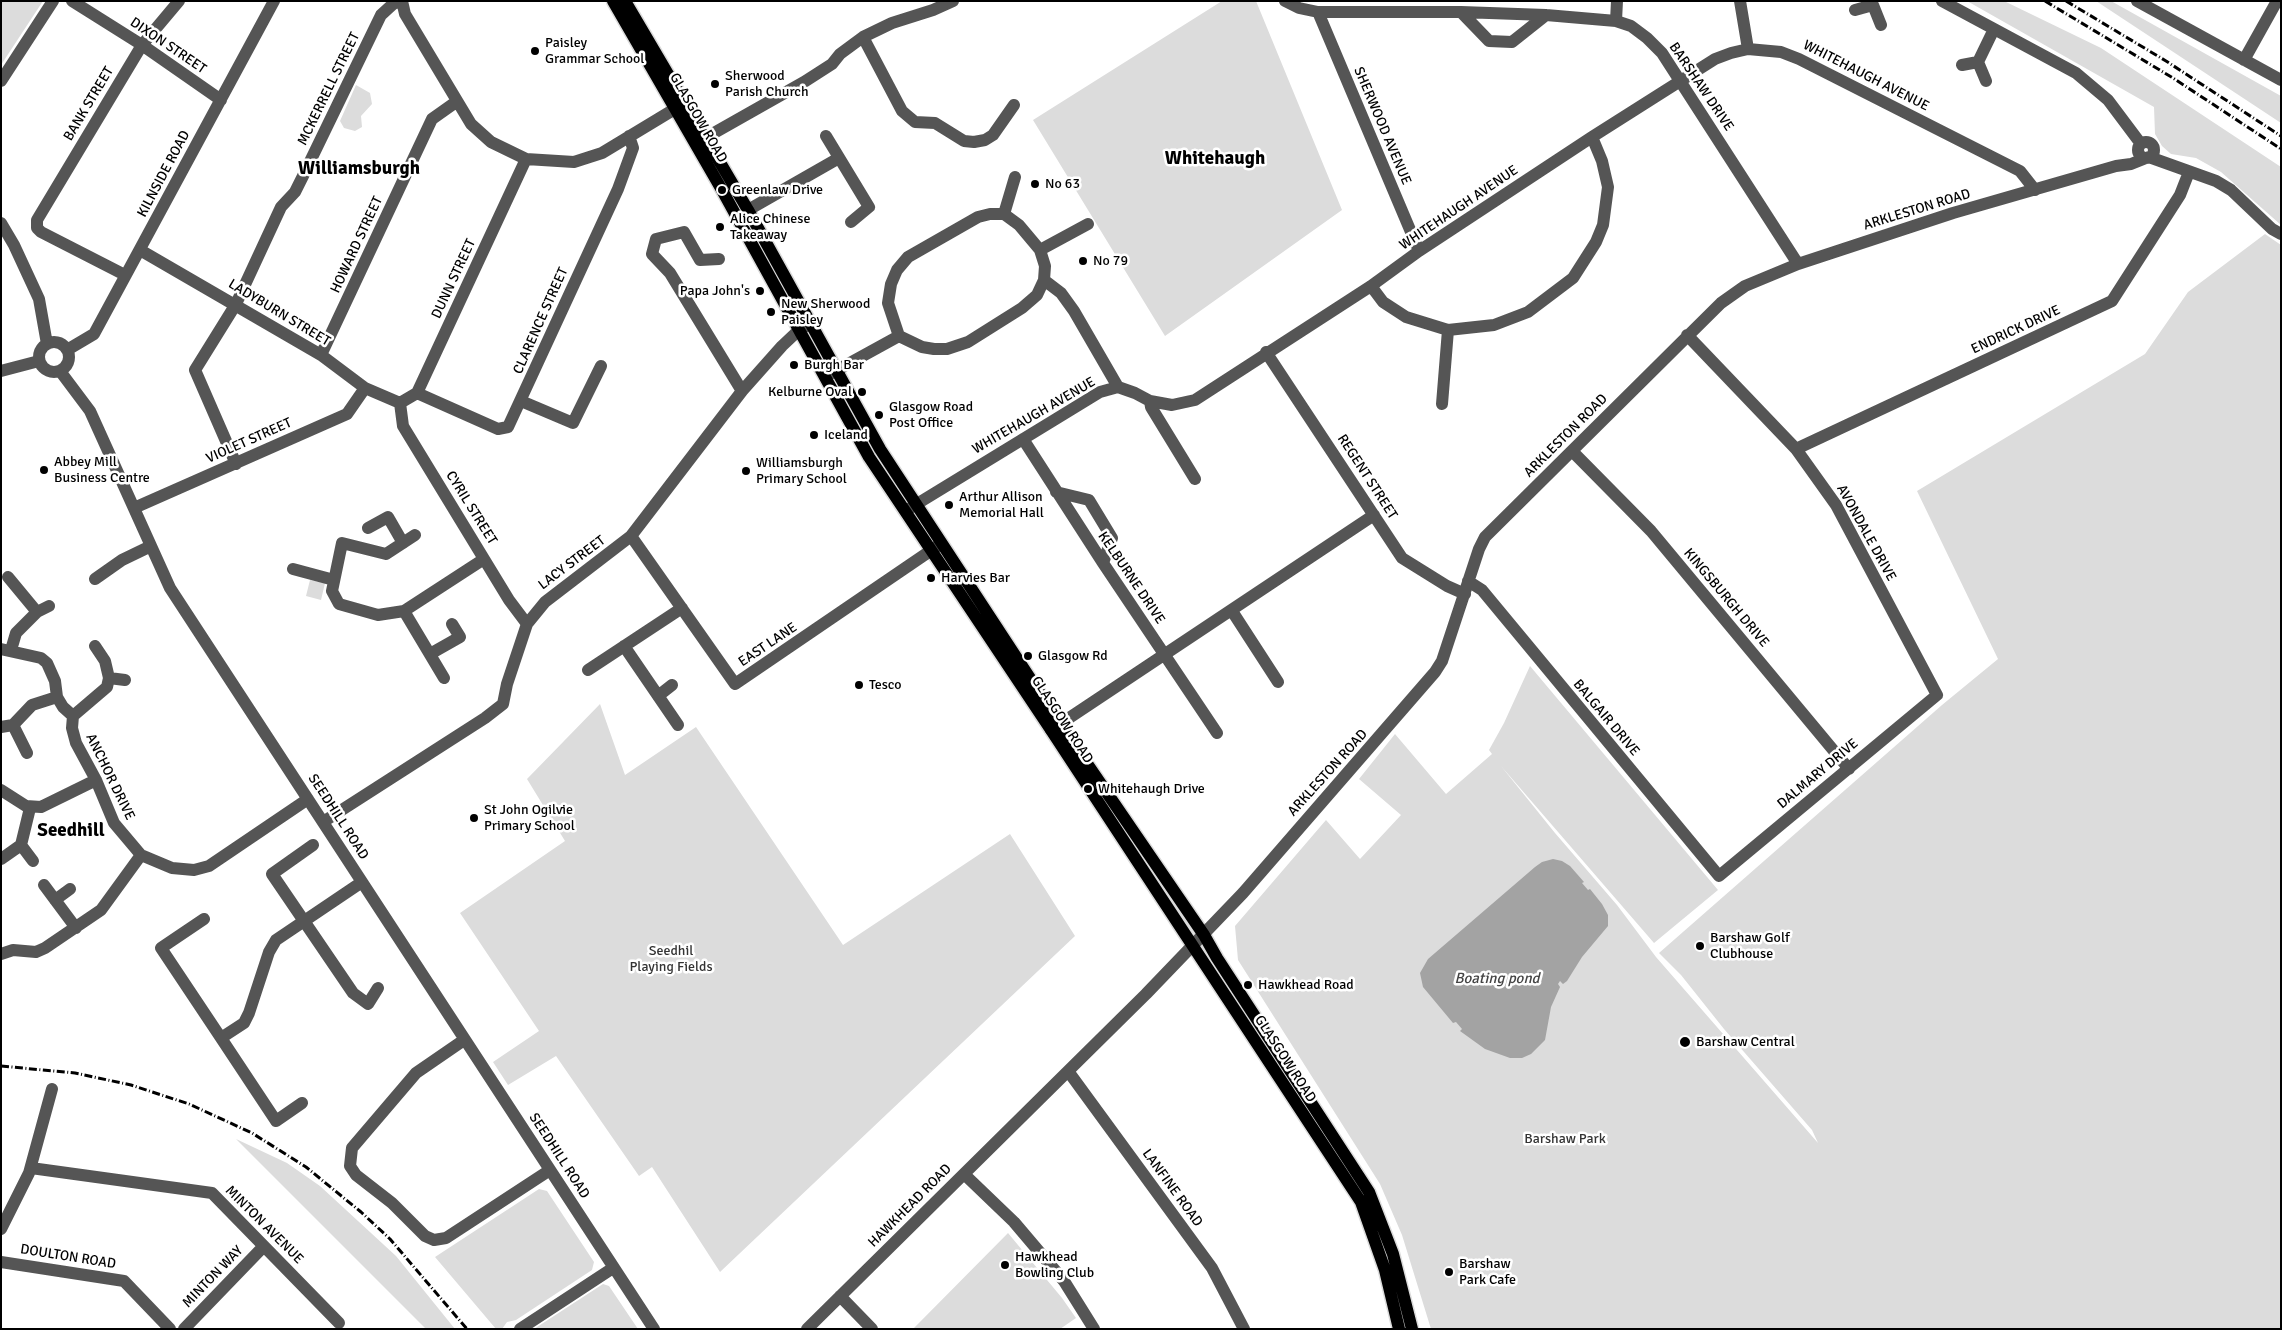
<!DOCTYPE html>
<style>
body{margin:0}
#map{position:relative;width:2282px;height:1330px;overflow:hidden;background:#fff;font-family:Signika,sans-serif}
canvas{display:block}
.frame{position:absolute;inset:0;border:2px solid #000;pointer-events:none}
</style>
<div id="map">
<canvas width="2282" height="1330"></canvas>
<div class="frame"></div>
</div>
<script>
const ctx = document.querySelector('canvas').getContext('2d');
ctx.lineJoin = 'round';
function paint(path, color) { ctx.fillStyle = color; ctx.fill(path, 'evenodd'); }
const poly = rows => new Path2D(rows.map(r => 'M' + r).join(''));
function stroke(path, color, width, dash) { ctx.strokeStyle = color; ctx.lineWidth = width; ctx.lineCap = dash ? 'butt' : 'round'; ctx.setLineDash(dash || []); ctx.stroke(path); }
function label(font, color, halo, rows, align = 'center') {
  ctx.font = font + ' Signika,sans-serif'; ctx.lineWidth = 5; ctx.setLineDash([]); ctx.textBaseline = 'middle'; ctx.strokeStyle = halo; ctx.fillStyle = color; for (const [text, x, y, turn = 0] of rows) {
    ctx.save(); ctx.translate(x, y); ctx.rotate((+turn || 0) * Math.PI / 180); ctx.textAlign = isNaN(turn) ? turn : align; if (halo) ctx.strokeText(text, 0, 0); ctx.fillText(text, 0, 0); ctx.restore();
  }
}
paint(poly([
 [1,1,43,1,1,65],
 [1222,1,1256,1,1342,210,1165,336,1033,120],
 [1967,1,2004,1,2101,48,2281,167,2281,225,2221,172,2196,158,2171,154,2162,146,2155,134,2154,107],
 [2096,1,2111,1,2281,96,2281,123],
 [356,85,370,93,372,104,361,116,362,127,355,131,344,128,340,121],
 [2265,234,2281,245,2281,1329,1431,1329,1402,1235,1380,1184,1238,960,1235,926,1326,820,1360,859,1401,815,1359,779,1395,734,1446,794,1492,754,1489,750,1504,723,1530,666,1718,890,1654,943,1501,766,1555,833,1617,905,1656,957,1818,1143,1812,1130,1724,1029,1681,975,1659,953,1942,705,1998,659,1917,491,2145,354,2188,292],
 [310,580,325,583,321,600,306,596],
 [600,704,625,775,696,727,843,945,1010,834,1075,936,720,1272,652,1167,639,1176,556,1056,508,1085,493,1062,539,1031,460,913,565,841,527,779],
 [236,1139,287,1163,320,1186,396,1256,455,1329,426,1329],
 [539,1189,547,1191,594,1262,592,1270,516,1320,507,1322,502,1329,496,1329,435,1257],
 [1008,1233,1062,1298,1076,1318,1060,1329,913,1329],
 [603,1284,609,1286,638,1329,534,1329]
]), '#dcdcdc');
paint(poly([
 [1553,859,1562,861,1570,866,1584,882,1582,883,1588,890,1590,889,1602,904,1608,915,1608,926,1582,957,1567,981,1563,984,1560,981,1558,984,1560,987,1551,1007,1545,1040,1531,1054,1522,1058,1510,1058,1485,1049,1460,1031,1462,1029,1456,1022,1453,1023,1423,987,1420,973,1428,959,1535,867,1542,862]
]), '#a3a3a3');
const major = poly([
 [613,1,722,190,869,457,1051,730,1361,1202,1385,1270,1399,1329],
 [625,1,748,210,880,449,1060,724,1204,935,1217,958,1369,1192,1393,1254,1412,1329]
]);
stroke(major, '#dbdbdb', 15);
stroke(poly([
 [72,1,142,45,221,100],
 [402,1,405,14,471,124,491,142,526,159,574,162,602,153,683,104],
 [1285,1,1299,8,1318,12,1461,12,1546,15,1616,21,1631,26,1647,38,1662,53,1798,264],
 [1740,1,1748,49],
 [1942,1,2076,73,2108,100,2141,144],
 [2137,1,2281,80],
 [1855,10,1873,5,1881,25],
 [1318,12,1419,251],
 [1461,12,1489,41,1512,42,1546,15],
 [1616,21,1617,1],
 [863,37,902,111,915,122,935,123,964,141,974,142,985,140,993,135,1014,105],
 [2244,60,2277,1],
 [1978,62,1994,29],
 [1962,65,1978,62,1986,81],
 [1,81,53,1],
 [826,136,869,207,851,222],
 [698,142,804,82,832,64,840,54,863,37,892,23,933,10,953,1],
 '2138 150a8 8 0 1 1 16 0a8 8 0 1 1-16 0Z',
 [2149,157,2216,181,2231,190,2272,229,2281,234],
 [748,210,839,158],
 [1004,214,1015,177],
 [1,223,14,245,39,299,47,344],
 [140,250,321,355,365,388,400,403],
 [1040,250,1088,224],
 [719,259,700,260,684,232,656,239,652,254,670,273,742,391],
 [125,275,41,232,37,228,37,220,142,45,179,1],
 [1044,280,1061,293,1074,311,1118,387],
 [1371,286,1383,302,1406,317,1448,330,1494,325,1528,312,1573,278,1596,242,1603,225,1608,187,1602,161,1592,137],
 '39 357a15 15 0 1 1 30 0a15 15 0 1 1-30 0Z',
 [67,350,94,334,274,1],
 [1266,352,1402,558,1447,586,1465,594],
 [321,355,432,119,456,102],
 [1,371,39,361],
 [60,371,90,411,170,588,654,1329],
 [828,375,899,336,922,347,934,349,947,349,968,342,1022,308,1037,295,1044,280,1045,266,1040,250,1019,225,1004,214,990,214,978,217,908,257,897,270,891,284,888,303,899,336],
 [417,393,498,429,508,427,618,189,633,148,629,136],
 [521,401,573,423,601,366],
 [1150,401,1151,407,1195,479],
 [400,403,417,393,526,159],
 [400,403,403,426,509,600,527,624],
 [1442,404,1448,330],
 [1023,439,1103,563,1217,733],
 [1796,449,2112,301,2180,195,2189,172],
 [1572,451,1651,531,1849,769],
 [236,464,195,370,236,304,281,207,295,192,303,176,381,15,393,4,401,1],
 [1056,492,1089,500,1112,538,1103,563],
 [134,508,347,414,365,388],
 [907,510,1100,392,1118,387,1135,393,1150,401,1172,405,1195,400,1371,286,1419,251,1592,137,1715,59,1731,53,1748,49,1781,52,1799,59,2020,171,2035,190],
 [368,528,388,517,403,543],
 [415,535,386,554,342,543,332,591,339,604,378,615,404,611,484,559],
 [631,536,735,684,939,545],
 [293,569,334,580],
 [8,577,37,612],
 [95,579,122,560,151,546],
 [1468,581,1482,590,1719,876,1937,695,1836,505,1796,449,1687,335],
 [404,611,444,678],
 [1232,611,1278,682],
 [95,646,105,661,109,678,107,687,73,716,72,728,76,743,96,780,114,823,141,855,172,868,194,870,209,866,308,799],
 [624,646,678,725],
 [1,649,41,658,47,663,55,681,57,697,63,707,73,716],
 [11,650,16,633,37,612,49,606],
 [430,654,460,637,452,624],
 [588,670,682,608],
 [109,678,125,680],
 [658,696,672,685],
 [13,725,27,753],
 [1,727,13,725,32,705,57,697],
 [1051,730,1374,515],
 [1,790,26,806,41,807,96,780],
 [323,822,485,718,503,704,507,684,527,624,545,602,631,536,742,391,782,346,799,330,811,323],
 [21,845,33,861],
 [313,845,272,874,353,993,368,1004,378,988],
 [1,859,21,845,30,808],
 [44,885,76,928],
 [55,900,70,889],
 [204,919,161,948,221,1038],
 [1,954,13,950,36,952,45,948,101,910,141,855],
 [464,1040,416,1073,352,1148,350,1166,356,1175,392,1203,425,1236,434,1240,446,1238,550,1170],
 [1068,1071,1212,1268,1244,1329],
 [302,1103,276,1121,221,1038,244,1023,249,1013,269,952,276,940,362,882],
 [31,1168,212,1193,339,1323],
 [964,1174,1014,1222,1064,1281,1094,1329],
 [1,1229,29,1173,52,1089],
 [1,1262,124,1281,170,1329],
 [840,1296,872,1329],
 [184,1329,264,1246],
 [520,1329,613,1268],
 [807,1329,1146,994,1243,893,1435,672,1442,661,1479,549,1485,537,1721,303,1745,286,1798,264,1953,213,2116,166,2131,164,2146,158]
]), '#555', 12);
stroke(major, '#000', 12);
stroke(poly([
 [2045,1,2173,78,2281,149],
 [2066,1,2166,61,2281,136],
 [1,1066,75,1073,131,1085,189,1104,252,1133,306,1167,361,1212,390,1239,467,1329]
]), '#000', 3, [8, 2.5, 1, 2.5]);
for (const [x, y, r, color] of [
 [535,51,5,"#000"],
 [715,84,5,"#000"],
 [1035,184,5,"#000"],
 [722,190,5,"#000"],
 [720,227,5,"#000"],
 [1083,261,5,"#000"],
 [760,291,5,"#000"],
 [771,312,5,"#000"],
 [794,365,5,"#000"],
 [862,392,5,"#000"],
 [879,415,5,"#000"],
 [814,435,5,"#000"],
 [44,470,5,"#000"],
 [746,471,5,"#000"],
 [949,505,5,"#000"],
 [931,578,5,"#000"],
 [1028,656,5,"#000"],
 [859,685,5,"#000"],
 [1088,789,5,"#000"],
 [474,818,5,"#000"],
 [1700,946,5,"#000"],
 [1248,985,5,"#000"],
 [1685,1042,6,"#000"],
 [1005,1265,5,"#000"],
 [1449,1272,5,"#000"]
]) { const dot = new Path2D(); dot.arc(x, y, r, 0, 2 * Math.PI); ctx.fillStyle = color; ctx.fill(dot); stroke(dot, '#fff', 2); }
label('14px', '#000', '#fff', [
 ["Paisley",545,43],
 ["Grammar School",545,59],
 ["Sherwood",725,76],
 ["Parish Church",725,92],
 ["No 63",1045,184],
 ["Greenlaw Drive",732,190],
 ["Alice Chinese",730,219],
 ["Takeaway",730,235],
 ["No 79",1093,261],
 ["Papa John's",750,291,"right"],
 ["New Sherwood",781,304],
 ["Paisley",781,320],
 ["Burgh Bar",804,365],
 ["Kelburne Oval",852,392,"right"],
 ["Glasgow Road",889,407],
 ["Post Office",889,423],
 ["Iceland",824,435],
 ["Abbey Mill",54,462],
 ["Business Centre",54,478],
 ["Williamsburgh",756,463],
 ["Primary School",756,479],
 ["Arthur Allison",959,497],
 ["Memorial Hall",959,513],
 ["Harvies Bar",941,578],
 ["Glasgow Rd",1038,656],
 ["Tesco",869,685],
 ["Whitehaugh Drive",1098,789],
 ["St John Ogilvie",484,810],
 ["Primary School",484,826],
 ["Barshaw Golf",1710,938],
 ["Clubhouse",1710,954],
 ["Hawkhead Road",1258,985],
 ["Barshaw Central",1696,1042],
 ["Hawkhead",1015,1257],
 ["Bowling Club",1015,1273],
 ["Barshaw",1459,1264],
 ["Park Cafe",1459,1280]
], 'left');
label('14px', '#000', '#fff', [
 ["DIXON STREET",168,46,34],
 ["WHITEHAUGH AVENUE",1866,76,27],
 ["BARSHAW DRIVE",1701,87,56],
 ["MCKERRELL STREET",329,89,-64],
 ["BANK STREET",89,104,-59],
 ["GLASGOW ROAD",698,118,60],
 ["SHERWOOD AVENUE",1382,126,67],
 ["KILNSIDE ROAD",164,174,-62],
 ["WHITEHAUGH AVENUE",1459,208,-34],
 ["ARKLESTON ROAD",1917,210,-17],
 ["HOWARD STREET",357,245,-65],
 ["DUNN STREET",454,279,-65],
 ["LADYBURN STREET",279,313,31],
 ["CLARENCE STREET",541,321,-66],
 ["ENDRICK DRIVE",2016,330,-25],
 ["WHITEHAUGH AVENUE",1034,416,-30],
 ["ARKLESTON ROAD",1566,436,-45],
 ["VIOLET STREET",249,441,-24],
 ["REGENT STREET",1367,477,57],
 ["CYRIL STREET",471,508,58],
 ["AVONDALE DRIVE",1866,533,61],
 ["LACY STREET",572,563,-37],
 ["KELBURNE DRIVE",1131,578,56],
 ["KINGSBURGH DRIVE",1726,598,50],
 ["EAST LANE",768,645,-34],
 ["BALGAIR DRIVE",1606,718,50],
 ["GLASGOW ROAD",1062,720,57],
 ["ARKLESTON ROAD",1328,773,-48],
 ["DALMARY DRIVE",1818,774,-40],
 ["ANCHOR DRIVE",110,777,64],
 ["SEEDHILL ROAD",338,817,57],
 ["GLASGOW ROAD",1285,1059,57],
 ["SEEDHILL ROAD",559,1156,57],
 ["LANFINE ROAD",1172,1188,54],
 ["HAWKHEAD ROAD",910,1206,-45],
 ["MINTON AVENUE",264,1225,45],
 ["DOULTON ROAD",68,1257,9],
 ["MINTON WAY",213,1277,-46]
]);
label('14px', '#333', '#fff', [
 ["Seedhil",671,951],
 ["Playing Fields",671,967],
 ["Barshaw Park",1565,1139]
]);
label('italic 15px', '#444', '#fff', [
 ["Boating pond",1497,979]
]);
label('bold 19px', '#000', '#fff', [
 ["Whitehaugh",1215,159],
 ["Williamsburgh",359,169],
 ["Seedhill",71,831]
]);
</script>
